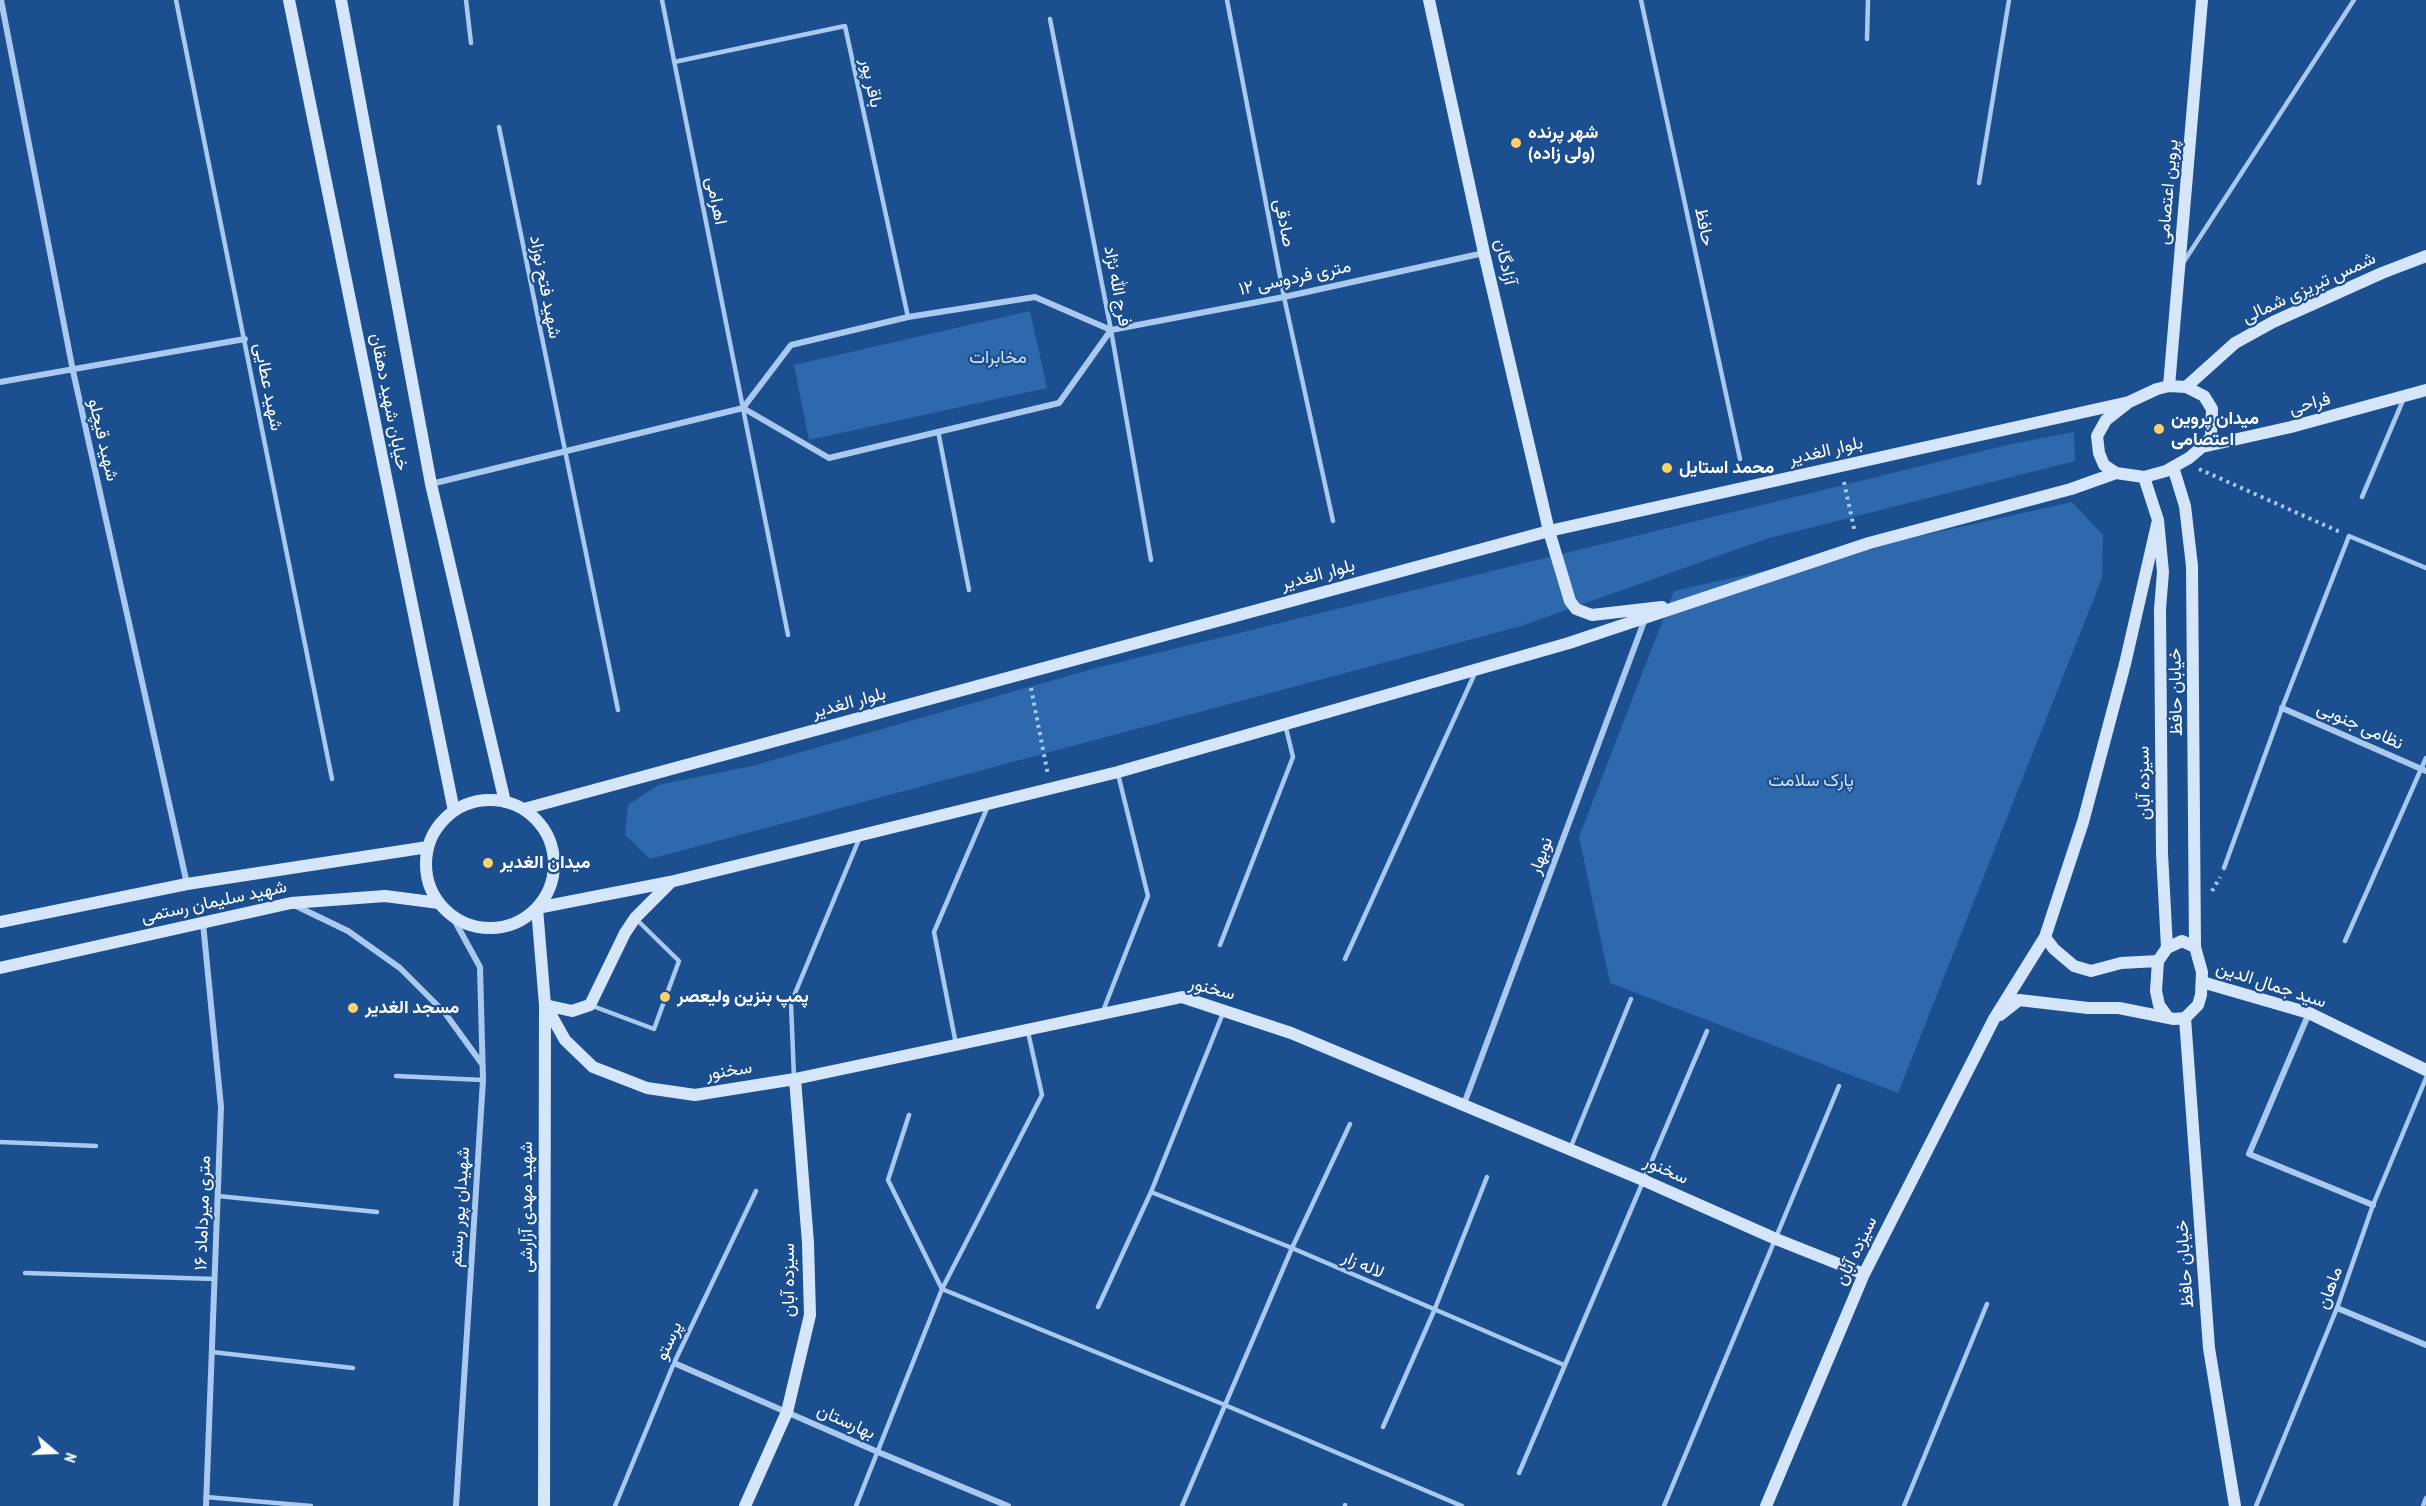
<!DOCTYPE html>
<meta charset="utf-8">
<style>
body{margin:0}
#map{position:relative;width:2426px;height:1506px;overflow:hidden;background:#1b4f8f;font-family:"PT Sans Narrow",sans-serif}
canvas{display:block}
.north{position:absolute;left:24px;top:1422px;width:60px;height:60px;-webkit-text-stroke:4px #1b4f8f;paint-order:stroke;rotate:109deg;font-size:16px;font-weight:700;line-height:24px;text-align:center;color:#fff}
.north::after{content:'';display:block;margin:auto;width:21px;height:27px;background:#fff;clip-path:polygon(50% 0,100% 100%,50% 72%,0 100%)}
</style>
<div id="map">
<canvas width="2426" height="1506"></canvas>
<div class="north">N</div>
</div>
<script>
const ctx = document.querySelector('canvas').getContext('2d');
ctx.lineJoin = 'round';
function paint(path, color) { ctx.fillStyle = color; ctx.fill(path, 'evenodd'); }
const poly = rows => new Path2D(rows.map(r => 'M' + r).join(''));
function stroke(path, color, width, dash) { ctx.strokeStyle = color; ctx.lineWidth = width; ctx.lineCap = dash ? 'butt' : 'round'; ctx.setLineDash(dash || []); ctx.stroke(path); }
function label(font, color, halo, rows, align = 'center') {
  ctx.font = font + ' "PT Sans Narrow",Vazirmatn,sans-serif'; ctx.lineWidth = 4.5; ctx.setLineDash([]); ctx.textBaseline = 'middle'; ctx.strokeStyle = halo; ctx.fillStyle = color; for (const [text, x, y, turn = 0] of rows) {
    ctx.save(); ctx.translate(x, y); ctx.rotate((+turn || 0) * Math.PI / 180); ctx.textAlign = isNaN(turn) ? turn : align; if (halo) ctx.strokeText(text, 0, 0); ctx.fillText(text, 0, 0); ctx.restore();
  }
}
paint(poly([
 [1030,311,1047,388,809,440,794,365],
 [2074,432,2075,461,1766,539,1521,626,650,859,625,835,628,805,658,785,752,766,1096,668,2011,444],
 [2072,502,2103,535,2102,578,1898,1093,1610,983,1579,837,1674,591]
]), '#2e69ad');
stroke(poly([
 [2199,469,2340,532],
 [1844,482,1855,533],
 [1031,688,1048,775],
 [2212,891,2220,877]
]), '#a9c9ee', 4, [3, 4.5]);
stroke(poly([
 [176,0,332,779],
 [466,0,471,43],
 [662,0,788,635],
 [1227,0,1284,297,1333,521],
 [1641,0,1740,459],
 [1050,19,1111,330,1151,560],
 [1867,39,1868,0],
 [674,62,845,26,908,317],
 [499,127,618,710],
 [1979,183,2009,0],
 [2183,263,2354,0],
 [938,431,969,590],
 [2362,497,2404,398],
 [2224,868,2282,708,2349,536,2426,568],
 [2345,941,2426,758],
 [1220,945,1293,757,1285,724],
 [1345,959,1475,673],
 [590,1005,654,1029,679,961,635,918],
 [1103,1011,1148,896,1118,774],
 [956,1044,934,932,988,806],
 [396,1076,483,1080],
 [794,1078,791,1003,860,837],
 [909,1115,888,1180,942,1289,1225,1405,1462,1506],
 [0,1142,96,1146],
 [1570,1149,1631,999],
 [1151,1192,1292,1248,1564,1365],
 [218,1196,377,1212],
 [25,1273,215,1279],
 [1098,1307,1151,1192,1223,1013],
 [212,1352,353,1368],
 [1383,1427,1434,1311,1487,1177],
 [1519,1473,1707,1031],
 [206,1497,311,1506],
 [615,1506,674,1363,756,1191],
 [856,1506,942,1289,1042,1095,1028,1032],
 [1182,1506,1292,1248,1350,1124],
 [1345,1506,1345,1505],
 [1664,1506,1839,1086],
 [1904,1506,1987,1304],
 [2256,1506,2337,1308,2373,1205,2426,1078],
 [2423,1506,2426,1498]
]), '#a9c9ee', 4.5);
stroke(poly([
 [1,0,73,371,187,884],
 [1111,330,1284,297,1484,253],
 [0,382,245,339],
 [743,408,829,458,1059,403,1111,330],
 [431,484,743,408,791,345,908,317,1035,297,1111,330],
 [2282,708,2426,771],
 [294,905,348,931,400,968,445,1013,482,1064],
 [452,916,480,967,483,1080,456,1506],
 [203,923,221,1107,206,1506],
 [2309,1013,2249,1154,2373,1205],
 [1464,1104,1645,619],
 [2337,1308,2426,1345],
 [674,1363,878,1452,1008,1506]
]), '#a9c9ee', 6);
stroke(poly([
 [289,0,454,811],
 [341,0,431,484,505,802],
 [1429,0,1484,253,1549,531,1570,601,1576,609,1592,615,1662,607],
 [2169,386,2202,0],
 [2186,387,2235,343,2273,322,2382,273,2426,256],
 [2202,447,2211,437,2212,409,2204,396,2186,387,2169,386,2157,389,2129,402,2106,420,2097,436,2099,453,2104,465,2116,473,2144,477,2166,471,2189,458,2202,447,2291,427,2426,390],
 '426 864a64 64 0 1 1 128 0a64 64 0 1 1-128 0Z',
 [524,809,1549,531,2129,402],
 [0,922,187,884,428,847],
 [2045,937,2054,949,2074,966,2091,971,2121,963,2158,961,2167,948,2162,853,2160,609,2163,572,2158,520,2144,477],
 [2167,948,2182,941,2195,947],
 [2158,961,2156,991,2159,1005,2167,1016],
 [0,968,291,903,385,896,439,903],
 [2202,982,2309,1013,2426,1070],
 [545,1005,572,1011,590,1005,625,933,635,918,670,883],
 [546,1006,565,1040,593,1067,647,1088,695,1095,795,1079,1182,997,1291,1033,1643,1180,1776,1239,1864,1274],
 [2000,1015,2019,1000,2088,1008,2119,1008,2174,1019,2185,1018,2198,1005,2201,995,2202,972,2195,947,2192,566,2185,506,2173,467],
 [2185,1018,2209,1348,2235,1506],
 [544,1506,545,1005,537,908,670,882,1118,772,1569,643,1869,543,2071,489,2116,473],
 [745,1506,787,1412,810,1315,808,1243,795,1079],
 [1766,1506,1864,1274,1994,1019,2045,937,2083,822,2125,664,2158,520]
]), '#d6e6fa', 12);
for (const [x, y, r, color] of [
 [1516,143,6,"#ffd166"],
 [2159,429,6,"#ffd166"],
 [1667,468,6,"#ffd166"],
 [488,863,6,"#ffd166"],
 [665,997,6,"#ffd166"],
 [353,1008,6,"#ffd166"]
]) { const dot = new Path2D(); dot.arc(x, y, r, 0, 2 * Math.PI); ctx.fillStyle = color; ctx.fill(dot); stroke(dot, '#1b4f8f', 2); }
label('18px', '#fff', '#1b4f8f', [
 ["باقر پور",871,83,78],
 ["پروین اعتصامی",2168,192,-85],
 ["اهرامی",716,201,79],
 ["صادقی",1284,223,79],
 ["حافظ",1704,227,78],
 ["آزادگان",1505,262,77],
 ["۱۲ متری فردوسی",1295,278,-12],
 ["فرج الله نژاد",1117,286,79],
 ["شهید فتح نوزاد",545,287,79],
 ["شمس تبریزی شمالی",2309,288,-25],
 ["شهید عطایی",268,387,79],
 ["خیابان شهید دهقان",389,402,79],
 ["فراحی",2310,404,-15],
 ["شهید قیچلو",103,440,77],
 ["بلوار الغدیر",1826,451,-13],
 ["بلوار الغدیر",1318,575,-15],
 ["خیابان حافظ",2176,692,-91],
 ["بلوار الغدیر",849,703,-15],
 ["نظامی جنوبی",2360,726,24],
 ["سیزده آبان",2144,783,-91],
 ["نوبهار",1541,856,-70],
 ["شهید سلیمان رستمی",214,902,-12],
 ["سید جمال الدین",2271,985,18],
 ["سخنور",1212,989,15],
 ["سخنور",729,1071,-9],
 ["سخنور",1666,1170,24],
 ["شهیدان پور رستم",460,1207,-86],
 ["شهید مهدی آزارشی",527,1207,-90],
 ["۱۶ متری میرداماد",203,1213,-88],
 ["سیزده آبان",1856,1251,-64],
 ["خیابان حافظ",2185,1264,-94],
 ["لاله زار",1363,1265,24],
 ["سیزده آبان",789,1280,-90],
 ["ماهان",2330,1288,-70],
 ["پرستو",669,1341,-65],
 ["بهارستان",846,1422,24]
]);
label('bold 18px', '#fff', '#1b4f8f', [
 ["شهر پرنده",1528,133],
 ["(ولی زاده)",1528,154],
 ["میدان پروین",2171,419],
 ["اعتصامی",2171,440],
 ["محمد استایل",1679,468],
 ["میدان الغدیر",500,863],
 ["پمپ بنزین ولیعصر",677,997],
 ["مسجد الغدیر",365,1008]
], 'left');
label('18px', '#cfe3fa', '#1b4f8f', [
 ["مخابرات",998,358],
 ["پارک سلامت",1811,781]
]);
</script>
